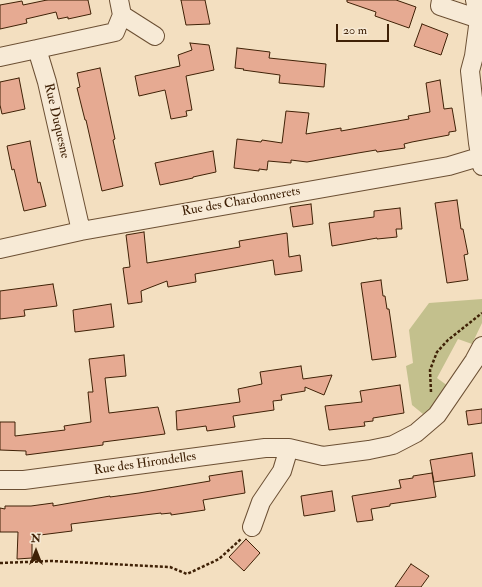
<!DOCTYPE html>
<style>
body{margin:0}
#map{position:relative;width:482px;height:587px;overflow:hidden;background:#f3dfc0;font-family:"IM FELL Double Pica",serif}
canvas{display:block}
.north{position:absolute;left:16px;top:531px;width:40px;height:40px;-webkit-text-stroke:3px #f7ead6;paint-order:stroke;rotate:0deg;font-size:11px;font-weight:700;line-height:16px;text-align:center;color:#3f2106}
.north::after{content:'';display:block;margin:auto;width:14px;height:18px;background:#3f2106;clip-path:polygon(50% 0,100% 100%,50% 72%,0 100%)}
.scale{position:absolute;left:336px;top:24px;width:53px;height:18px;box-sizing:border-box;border:2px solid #3f2106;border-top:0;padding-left:5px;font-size:12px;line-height:14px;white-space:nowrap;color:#3f2106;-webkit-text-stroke:3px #f7ead6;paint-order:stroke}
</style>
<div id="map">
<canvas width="482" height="587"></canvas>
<div class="north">N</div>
<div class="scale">20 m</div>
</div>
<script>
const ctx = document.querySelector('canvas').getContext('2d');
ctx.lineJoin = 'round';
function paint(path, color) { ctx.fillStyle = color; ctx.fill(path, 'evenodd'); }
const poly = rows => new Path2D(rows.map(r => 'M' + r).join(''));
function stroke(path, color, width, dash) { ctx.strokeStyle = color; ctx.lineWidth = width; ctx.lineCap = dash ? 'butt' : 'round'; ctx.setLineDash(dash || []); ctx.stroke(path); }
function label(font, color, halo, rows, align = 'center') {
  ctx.font = font + ' "IM FELL Double Pica",serif'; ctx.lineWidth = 3; ctx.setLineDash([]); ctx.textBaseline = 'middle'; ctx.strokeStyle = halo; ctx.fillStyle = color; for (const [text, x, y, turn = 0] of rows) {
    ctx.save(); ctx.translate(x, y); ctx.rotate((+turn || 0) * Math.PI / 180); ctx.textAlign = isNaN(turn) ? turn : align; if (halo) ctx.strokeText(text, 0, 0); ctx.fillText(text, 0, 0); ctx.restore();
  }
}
paint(poly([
 [482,299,482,323,472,344,458,339,437,378,448,386,438,404,423,414,412,405,406,366,413,363,409,330,429,303]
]), '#c3c08d');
const building = poly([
 [47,0,88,0,91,14,68,19,68,17,58,19,56,12,26,19,27,23,0,29,0,5,22,1,23,5,47,0],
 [181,0,205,0,210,24,186,25,181,0],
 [347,0,396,0,416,7,409,28,375,16,376,12,347,2,347,0],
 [422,24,448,34,441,55,414,46,422,24],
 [190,43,209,45,214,70,186,76,192,110,186,111,187,116,171,119,165,90,139,96,135,76,180,66,178,55,192,50,190,43],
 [237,48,270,52,269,58,326,64,324,87,279,83,280,75,243,70,244,69,235,68,237,48],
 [100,68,115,139,113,140,123,186,102,191,86,120,85,120,77,88,80,87,77,73,100,68],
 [19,78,25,109,2,114,0,105,0,82,19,78],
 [440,80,444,109,452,108,456,131,449,132,449,135,412,142,404,144,405,148,377,152,376,150,358,153,307,162,291,160,291,163,268,161,267,170,259,169,259,171,234,168,237,139,261,142,262,140,282,143,286,111,309,113,306,134,341,128,341,131,409,119,408,116,430,112,426,83,440,80],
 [30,141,38,183,40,182,46,206,24,211,14,169,12,170,7,146,30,141],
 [213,151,216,172,193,177,193,178,160,185,155,163,213,151],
 [457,200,461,229,463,229,468,254,464,255,468,280,447,283,435,203,457,200],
 [311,204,313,224,293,227,290,207,311,204],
 [400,208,402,229,396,229,397,237,377,239,377,238,332,246,329,223,374,217,374,211,400,208],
 [144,232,147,263,240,247,239,241,287,233,289,257,300,255,302,271,275,275,273,260,195,274,196,282,168,287,167,281,141,291,142,302,128,304,123,268,130,267,126,235,144,232],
 [381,280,383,296,385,296,387,309,389,309,396,357,372,360,361,283,381,280],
 [53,284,57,306,24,310,25,316,0,319,0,291,53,284],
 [111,304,114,327,75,332,73,310,111,304],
 [124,355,126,376,105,378,109,413,158,407,165,434,103,442,103,445,26,455,26,451,0,450,0,422,15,422,15,436,65,430,64,426,91,422,88,392,93,392,89,359,124,355],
 [301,366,303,379,332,375,324,395,305,387,305,391,281,395,282,400,273,401,274,410,233,416,235,427,207,431,206,426,177,430,176,411,240,402,238,389,262,384,260,372,301,366],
 [400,385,404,413,373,418,373,421,364,422,365,426,329,430,325,406,362,402,360,391,400,385],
 [482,409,482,423,468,425,466,411,482,409],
 [472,453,475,476,434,482,430,460,472,453],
 [242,471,245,493,203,500,205,510,171,515,171,513,161,514,161,513,71,524,72,531,32,536,32,558,17,559,18,532,0,532,0,508,5,509,5,506,31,506,53,503,53,506,110,496,110,497,139,493,210,481,209,476,242,471],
 [432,473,436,497,390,504,390,506,371,509,373,520,357,522,352,496,401,488,399,480,413,478,413,476,432,473],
 [332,491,335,511,304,516,301,496,332,491],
 [246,539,260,553,244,571,229,557,246,539],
 [411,564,429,576,421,587,395,587,411,564]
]);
paint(building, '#e6aa92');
stroke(building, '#3f2106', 1);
const minor = poly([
 [441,0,440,6,479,19],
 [475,0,479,19,474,56,470,71,478,143,482,166],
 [122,15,155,36],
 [37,49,115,32,122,15,119,0],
 [0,57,37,49,47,82,81,231],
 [0,249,81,231,449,166,482,156],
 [0,480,24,480,265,448,289,448,323,456,369,450,393,445,416,433,437,415,474,361,482,346],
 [252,527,261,502,282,471,289,448]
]);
stroke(minor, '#6c5034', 20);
stroke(poly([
 [431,392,430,370,437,352,448,340,482,313],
 [0,563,51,561,170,567,187,574,219,559,241,539]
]), '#3f2106', 2.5, [3, 2]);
stroke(minor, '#f7ead6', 18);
label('13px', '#3f2106', '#f7ead6', [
 ["Rue Duquesne",56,121,77],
 ["Rue des Chardonnerets",241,202,-10],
 ["Rue des Hirondelles",145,464,-8]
]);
</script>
